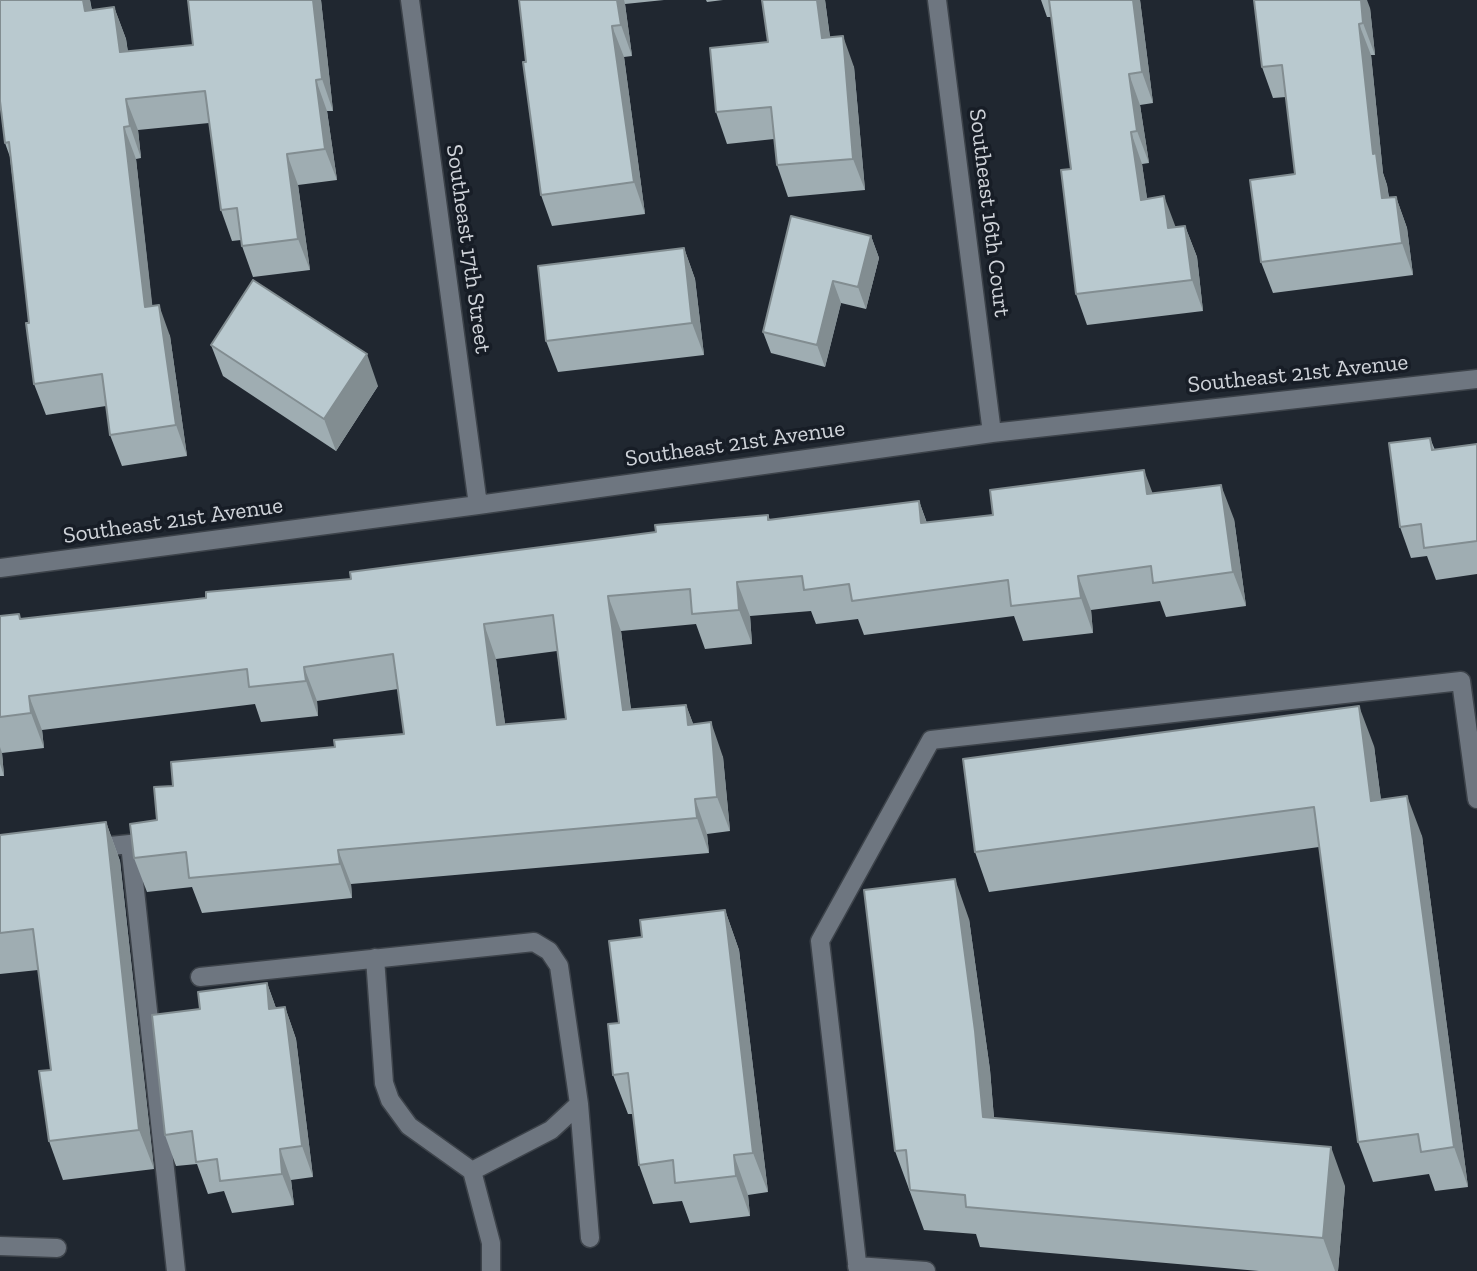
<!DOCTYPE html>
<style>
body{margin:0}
canvas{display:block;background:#202730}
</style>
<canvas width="1477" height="1271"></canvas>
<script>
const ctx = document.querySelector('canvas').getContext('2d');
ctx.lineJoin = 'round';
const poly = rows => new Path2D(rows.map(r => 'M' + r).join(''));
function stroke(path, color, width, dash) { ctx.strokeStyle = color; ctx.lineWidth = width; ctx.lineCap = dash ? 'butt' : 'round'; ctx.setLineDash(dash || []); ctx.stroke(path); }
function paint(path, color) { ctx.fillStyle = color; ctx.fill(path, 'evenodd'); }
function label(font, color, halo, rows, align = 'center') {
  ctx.font = font + ' "Zilla Slab",serif'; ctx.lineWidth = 7; ctx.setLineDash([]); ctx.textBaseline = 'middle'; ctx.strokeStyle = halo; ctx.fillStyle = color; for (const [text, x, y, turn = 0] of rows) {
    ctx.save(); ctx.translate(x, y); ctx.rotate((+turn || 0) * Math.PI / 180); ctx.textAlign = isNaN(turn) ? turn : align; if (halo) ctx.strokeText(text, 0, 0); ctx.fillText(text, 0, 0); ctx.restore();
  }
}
const service = poly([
 [90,848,130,844,176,1271],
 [375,958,384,1083,390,1100,409,1126,472,1171,491,1243,491,1271],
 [200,977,534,942,549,951,559,966,579,1104,590,1238],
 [472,1171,551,1130,579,1104],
 [0,1246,57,1248],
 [857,1266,926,1271],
 [858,1271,820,941,931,740,1461,681,1477,799]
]);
const minor = poly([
 [410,0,478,505],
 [937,0,992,433],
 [0,568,478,505,992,433,1477,379]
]);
stroke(service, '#3d434a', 21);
stroke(minor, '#3d434a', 21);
stroke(service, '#6e7680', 18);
stroke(minor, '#6e7680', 18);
paint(poly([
 [90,0,92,10,114,7,126,39,128,52,193,45,321,0,333,111,327,111,337,180,298,185,310,270,253,277,242,246,241,240,232,241,221,210,209,123,138,130,141,158,136,159,152,306,170,336,187,456,122,466,110,435,106,406,46,415,34,384,29,323,10,157,5,143],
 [519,0,664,0,625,4,632,56,624,57,645,214,552,226,541,195],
 [706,0,723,0,707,2],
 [762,0,825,0,830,37,854,67,865,190,788,197,777,165,774,139,727,144,716,112,768,42],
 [1041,0,1140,0,1153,103,1140,105,1149,163,1142,164,1147,199,1176,227,1185,226,1197,257,1203,311,1087,325,1076,294,1071,169,1051,17,1047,17],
 [1370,8,1375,55,1371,55,1383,173,1387,185,1389,197,1396,197,1407,228,1413,275,1273,293,1261,262,1295,174,1286,97,1273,98,1262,67],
 [871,236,879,258,866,309,841,303,825,367,771,353,763,332],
 [684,248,695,279,704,355,558,372,546,341],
 [211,345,378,386,336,451,223,376],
 [1430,438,1435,450,1477,444,1477,574,1436,580,1427,556,1411,558,1400,527],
 [1153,494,1234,519,1246,606,1166,617,1160,601,1091,610,1093,633,1023,641,1014,616,864,635,858,619,816,624,811,611,750,616,752,644,705,649,696,624,621,631,631,709,686,705,693,724,723,757,730,831,707,834,709,853,351,884,352,898,202,913,192,887,147,892,134,858,157,820,173,786,335,747,404,734,398,689,317,701,318,716,261,722,255,704,42,730,44,748,2,753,4,776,0,776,0,616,21,619,206,598,351,579,768,515,770,520,919,501,927,523],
 [557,651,566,719,505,724,496,659],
 [1374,746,1381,800,1422,836,1468,1187,1435,1191,1429,1174,1373,1182,1358,1142,1319,847,989,892,975,852],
 [106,822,120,861,154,1169,63,1180,49,1141,51,1070,38,970,0,974,0,835],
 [725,910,739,950,768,1192,748,1195,750,1216,690,1223,682,1201,653,1204,639,1165,633,1114,628,1114,613,1075,642,937],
 [969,919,990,1070,994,1118,1345,1186,1338,1271,1259,1271,980,1247,976,1234,924,1230,895,1151],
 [267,983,276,1008,285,1007,296,1039,313,1177,291,1180,294,1205,232,1213,224,1191,208,1194,197,1164,176,1166,165,1135,200,1009]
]), '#9fadb2');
paint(poly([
 [83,0,90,0,96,43,85,11],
 [313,0,321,0,333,111,322,79],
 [617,0,624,0,625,4,632,56,621,25],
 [817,0,825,0,834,69,822,38],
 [1133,0,1140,0,1153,103,1142,72],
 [1361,0,1367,0,1370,8,1375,55,1363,23],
 [114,7,126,39,132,84,120,52],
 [1359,24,1371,55,1383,173,1387,185,1393,229,1382,198,1373,154],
 [612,26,624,57,645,214,634,182],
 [843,36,854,67,865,190,853,159],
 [1129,74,1140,105,1149,163,1137,131],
 [316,80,327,111,337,180,325,149],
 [126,99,138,130,141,158,130,126],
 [124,127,136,159,156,338,145,307],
 [1131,132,1142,164,1152,231,1141,200],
 [287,154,298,185,310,270,298,239],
 [1164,196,1176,228,1168,228],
 [1396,197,1407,228,1413,275,1402,243],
 [1185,226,1197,257,1203,311,1192,280],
 [871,236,879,258,866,309,858,287],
 [684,248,695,279,704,355,692,323],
 [833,281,841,303,825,367,817,345],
 [159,305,170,336,187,456,176,425],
 [367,354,378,386,336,451,324,419],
 [1144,470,1157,505,1147,494],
 [1221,485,1234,519,1246,606,1233,572],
 [919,501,931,535,921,523],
 [1078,576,1091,610,1093,633,1081,598],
 [737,582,750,616,752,644,739,610],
 [608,596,621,631,635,744,623,710],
 [484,624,496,659,510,759,497,725],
 [304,667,317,701,318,716,306,681],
 [29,696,42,730,44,748,31,713],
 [686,705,699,739,688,725],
 [1359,706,1374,746,1386,840,1371,801],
 [711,722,723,757,730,831,717,797],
 [0,747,2,753,4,776,0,764],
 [1407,796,1422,836,1468,1187,1454,1147],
 [695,799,707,834,709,853,697,818],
 [106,822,120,861,154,1169,139,1130],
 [338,850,351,884,352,898,340,864],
 [955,879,969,919,990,1070,997,1156,983,1117],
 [725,910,739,950,768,1192,753,1153],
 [267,983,278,1014,269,1009],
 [285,1007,296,1039,313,1177,302,1146],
 [1331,1147,1345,1186,1338,1271,1335,1271,1323,1238],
 [280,1149,291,1180,294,1205,282,1174],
 [734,1155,748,1195,750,1216,736,1176]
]), '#828d91');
const building = poly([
 [0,0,83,0,85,11,114,7,120,52,193,45,188,0,313,0,322,79,316,80,325,149,287,154,298,239,242,246,237,208,221,210,205,91,126,99,130,126,124,127,145,307,159,305,176,425,110,435,102,374,34,384,26,323,29,323,9,142,5,143,0,101,0,0],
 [519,0,617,0,621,25,612,26,634,182,541,195,523,62,526,62,519,0],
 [762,0,817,0,822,38,843,36,853,159,777,165,771,107,716,112,710,48,768,42,762,0],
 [1049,0,1133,0,1142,72,1129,74,1137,131,1131,132,1141,200,1164,196,1168,228,1185,226,1192,280,1076,294,1061,170,1071,169,1049,0],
 [1254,0,1361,0,1363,23,1359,24,1373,154,1376,153,1382,198,1396,197,1402,243,1261,262,1250,180,1295,174,1282,65,1262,67,1254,0],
 [791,216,871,236,858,287,833,281,817,345,763,332,791,216],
 [684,248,692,323,546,341,538,266,684,248],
 [253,280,367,354,324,419,211,345,253,280],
 [1430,438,1432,450,1477,444,1477,541,1424,548,1421,524,1400,527,1389,443,1430,438],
 [1144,470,1147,494,1221,485,1233,572,1153,583,1151,566,1078,576,1081,598,1011,606,1008,580,852,601,849,584,804,590,802,576,737,582,739,610,692,614,690,589,608,596,623,710,686,705,688,725,711,722,717,797,695,799,697,818,338,850,340,864,189,878,186,852,134,858,130,824,157,820,154,787,173,786,171,762,335,747,334,740,404,734,393,654,304,667,306,681,249,687,247,669,29,696,31,713,0,717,0,616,19,614,20,619,206,598,206,592,351,579,350,572,656,532,655,525,768,515,768,520,919,501,921,523,993,515,990,490,1144,470],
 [553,615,566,719,497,725,484,624,553,615],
 [1359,706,1371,801,1407,796,1454,1147,1421,1152,1418,1134,1358,1142,1314,807,975,852,963,759,1359,706],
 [106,822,139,1130,49,1141,39,1071,51,1070,33,929,0,933,0,835,106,822],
 [955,879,975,1031,983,1117,1331,1147,1323,1238,966,1207,965,1195,910,1190,906,1150,895,1151,864,890,955,879],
 [725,910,753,1153,734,1155,736,1176,675,1183,673,1160,639,1165,628,1073,613,1075,608,1024,619,1023,609,941,642,937,640,920,725,910],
 [267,983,269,1009,285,1007,302,1146,280,1149,282,1174,220,1181,217,1159,196,1162,192,1131,165,1135,152,1015,200,1009,198,992,267,983]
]);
paint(building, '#b9c9cf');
stroke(building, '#828d91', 2);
label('23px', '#cfd3d9', '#171d26', [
 ["Southeast 16th Court",989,213,83],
 ["Southeast 17th Street",468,249,82],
 ["Southeast 21st Avenue",1298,374,-6],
 ["Southeast 21st Avenue",735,444,-8],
 ["Southeast 21st Avenue",173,521,-8]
]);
</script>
